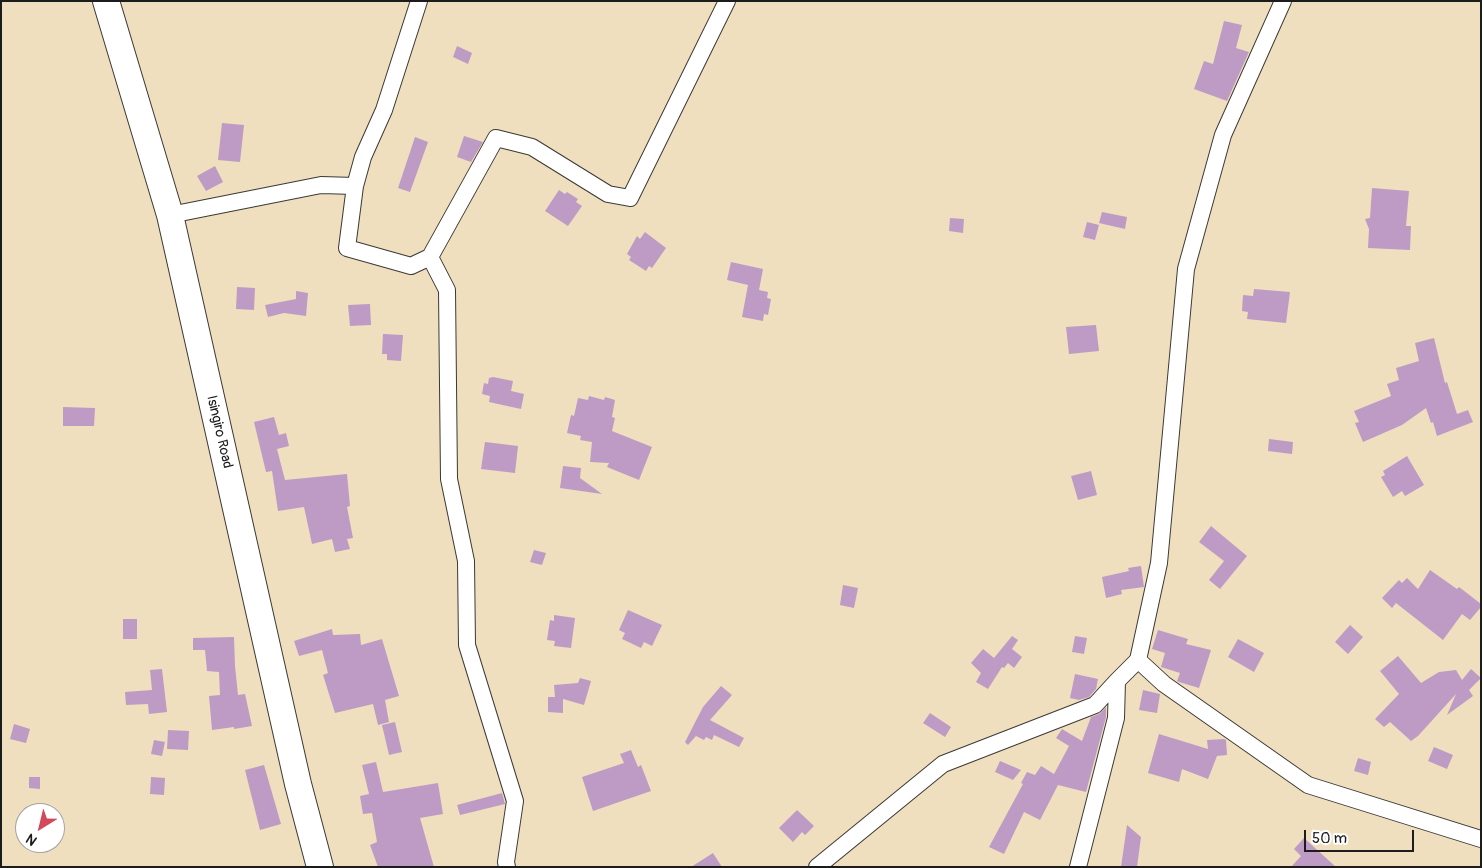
<!DOCTYPE html>
<style>
body{margin:0}
#map{position:relative;width:1482px;height:868px;overflow:hidden;background:#efdfbf;font-family:Pangolin,sans-serif}
canvas{display:block}
.frame{position:absolute;inset:0;border:2px solid #1c1c1c;pointer-events:none}
.north{position:absolute;left:15px;top:803px;width:50px;height:50px;box-sizing:border-box;background:#fff;border:1px solid #a4a4a4;border-radius:50%;rotate:216deg;font-size:14px;font-weight:700;line-height:20px;text-align:center;color:#1c1c1c}
.north::after{content:'';display:block;margin:auto;width:18px;height:22px;background:#d1495b;clip-path:polygon(50% 0,100% 100%,50% 72%,0 100%)}
.scale{position:absolute;left:1304px;top:830px;width:110px;height:22px;box-sizing:border-box;border:2px solid #1c1c1c;border-top:0;padding-left:6px;font-size:15px;line-height:18px;white-space:nowrap;color:#1c1c1c;-webkit-text-stroke:4px #fff;paint-order:stroke}
</style>
<div id="map">
<canvas width="1482" height="868"></canvas>
<div class="frame"></div>
<div class="north">N</div>
<div class="scale">50 m</div>
</div>
<script>
const ctx = document.querySelector('canvas').getContext('2d');
ctx.lineJoin = 'round';
function paint(path, color) { ctx.fillStyle = color; ctx.fill(path, 'evenodd'); }
const poly = rows => new Path2D(rows.map(r => 'M' + r).join(''));
function stroke(path, color, width, dash) { ctx.strokeStyle = color; ctx.lineWidth = width; ctx.lineCap = dash ? 'butt' : 'round'; ctx.setLineDash(dash || []); ctx.stroke(path); }
function label(font, color, halo, rows, align = 'center') {
  ctx.font = font + ' Pangolin,sans-serif'; ctx.lineWidth = 5; ctx.setLineDash([]); ctx.textBaseline = 'middle'; ctx.strokeStyle = halo; ctx.fillStyle = color; for (const [text, x, y, turn = 0] of rows) {
    ctx.save(); ctx.translate(x, y); ctx.rotate((+turn || 0) * Math.PI / 180); ctx.textAlign = isNaN(turn) ? turn : align; if (halo) ctx.strokeText(text, 0, 0); ctx.fillText(text, 0, 0); ctx.restore();
  }
}
paint(poly([
 [1224,21,1242,25,1236,48,1249,52,1227,101,1194,89,1204,61,1213,64],
 [457,46,472,53,468,64,453,57],
 [222,123,244,125,240,162,218,160],
 [464,136,483,142,471,162,457,157],
 [415,137,428,142,410,192,398,188],
 [215,166,223,182,206,191,197,176],
 [1372,188,1409,191,1406,226,1411,226,1410,250,1368,248,1369,229,1365,219,1370,218],
 [559,190,565,194,567,192,578,199,576,202,582,206,568,226,545,211],
 [1102,212,1127,217,1125,229,1099,223],
 [950,218,964,219,963,233,949,231],
 [1087,222,1099,225,1095,240,1083,237],
 [645,232,666,248,652,268,649,266,646,271,629,260,631,257,627,254,637,236,640,239],
 [731,262,763,269,759,290,768,292,767,298,771,299,768,315,764,314,763,321,742,317,748,285,727,280],
 [237,287,255,288,254,310,236,309],
 [1254,289,1290,292,1286,323,1247,319,1248,312,1242,311,1243,295,1253,296],
 [296,291,308,293,306,316,284,313,268,317,265,305,296,299],
 [370,304,371,325,350,326,348,305],
 [1096,325,1099,351,1069,354,1066,327],
 [383,334,403,335,401,361,387,360,387,354,382,354],
 [1434,338,1445,383,1447,382,1457,414,1468,410,1473,422,1437,436,1433,422,1431,423,1426,408,1402,425,1363,442,1355,423,1359,422,1354,411,1391,396,1387,384,1399,380,1396,368,1419,361,1415,343],
 [493,377,513,381,511,391,524,394,521,409,489,402,490,396,482,394,484,383,488,384,489,378],
 [589,396,604,400,605,397,615,400,612,417,615,418,612,431,652,447,639,480,607,467,609,463,590,462,592,442,580,440,581,436,567,433,571,415,574,416,578,398,588,400],
 [63,407,95,408,94,426,63,426],
 [274,417,279,435,286,433,289,446,277,449,285,480,347,474,350,506,347,507,353,538,347,539,350,549,335,552,332,539,312,544,304,507,278,511,272,471,266,472,254,422],
 [1269,439,1293,442,1292,454,1268,451],
 [485,442,518,446,515,473,481,469],
 [1407,456,1424,485,1405,496,1402,491,1393,497,1381,477,1385,475,1383,471],
 [563,466,581,468,580,478,602,494,560,488],
 [1091,471,1097,495,1078,500,1071,476],
 [1211,526,1247,556,1220,589,1209,580,1224,561,1199,542],
 [534,550,546,553,542,565,530,562],
 [1141,566,1144,587,1121,590,1122,594,1106,598,1102,577,1129,571,1128,568],
 [1430,570,1457,589,1459,587,1481,604,1481,607,1470,620,1462,614,1443,640,1396,603,1392,608,1382,598,1399,580,1402,583,1407,578,1418,589],
 [843,585,858,588,854,608,840,605],
 [628,610,662,625,652,646,644,642,641,648,622,639,625,633,619,630],
 [554,615,575,618,571,648,554,646,555,641,547,640,550,620,554,621],
 [123,619,137,619,137,639,123,639],
 [1350,625,1363,637,1348,654,1335,642],
 [332,629,333,635,360,634,361,645,382,639,399,696,385,700,389,722,378,725,373,704,335,713,323,675,328,673,322,650,299,656,294,641],
 [1158,630,1188,639,1186,644,1211,650,1199,688,1179,682,1177,681,1180,673,1161,667,1165,653,1152,649],
 [1012,636,1018,640,1012,649,1022,657,1014,668,1008,663,1004,668,1002,667,988,689,976,682,981,673,971,663,983,649,994,658],
 [1075,636,1087,638,1084,654,1072,652],
 [234,637,235,666,238,695,245,694,252,726,234,729,234,727,212,730,209,696,220,695,219,672,207,671,205,650,193,650,193,638],
 [1238,639,1264,653,1254,672,1228,657],
 [1398,656,1421,683,1439,672,1456,670,1462,680,1471,669,1481,678,1469,690,1473,696,1447,715,1456,694,1418,736,1411,741,1390,722,1384,727,1375,719,1399,694,1380,671],
 [162,669,167,712,149,714,148,704,126,705,125,692,152,690,150,670],
 [1075,674,1098,679,1096,689,1089,697,1079,700,1070,698],
 [580,678,591,681,584,705,563,699,563,713,548,712,548,697,557,697,555,697,554,685,578,683],
 [721,686,732,695,710,720,744,738,739,747,714,735,712,740,706,737,704,740,696,736,688,745,685,742,703,707],
 [1143,690,1160,694,1157,713,1139,710],
 [1106,707,1106,717,1086,792,1058,785,1040,820,1024,812,1004,854,989,847,1023,784,1021,783,1027,772,1035,775,1041,766,1054,774,1069,746,1056,738,1062,729,1082,741,1091,717,1099,714],
 [930,713,951,727,945,737,923,723],
 [395,722,402,752,389,755,382,725],
 [14,724,30,729,26,743,10,739],
 [168,730,189,731,188,750,167,749],
 [1159,734,1208,749,1207,740,1224,739,1226,740,1227,755,1217,756,1208,779,1182,769,1179,782,1148,773],
 [154,740,165,742,162,756,151,754],
 [1434,747,1453,755,1447,769,1428,761],
 [631,750,638,767,641,765,651,791,593,811,582,777,624,763,620,754],
 [1358,758,1371,762,1368,775,1354,771],
 [1000,761,1021,770,1013,780,995,772],
 [376,762,383,792,438,783,443,814,420,818,434,867,378,867,370,845,377,842,372,813,363,814,360,796,369,794,362,765],
 [264,765,281,824,260,830,245,770],
 [29,777,40,777,40,789,29,788],
 [151,777,165,778,164,795,150,794],
 [502,793,505,804,460,815,457,805],
 [797,810,814,826,805,835,802,832,793,842,779,828],
 [1127,825,1141,837,1137,867,1121,867],
 [1304,838,1336,867,1291,867,1301,856,1294,849],
 [713,853,722,867,691,867]
]), '#be9bc4');
const minor = poly([
 [355,186,347,248,411,266,430,257,496,138,532,147,608,194,630,198,727,1],
 [170,215,321,185,355,186,363,157,384,110,419,1],
 [430,257,447,290,449,479,466,561,467,645,515,801,506,862,507,867],
 [1138,660,1164,684,1308,785,1481,839],
 [817,867,943,764,1095,705,1117,681],
 [1078,867,1116,718,1117,681,1138,660,1159,563,1186,269,1223,135,1283,1]
]);
const primary = poly([
 [106,1,170,215,298,784,320,867]
]);
stroke(minor, '#3c3934', 18);
stroke(primary, '#3c3934', 28);
stroke(minor, '#fff', 16);
stroke(primary, '#fff', 26);
label('14px', '#1c1c1c', '#fff', [
 ["Isingiro Road",219,432,77]
]);
</script>
